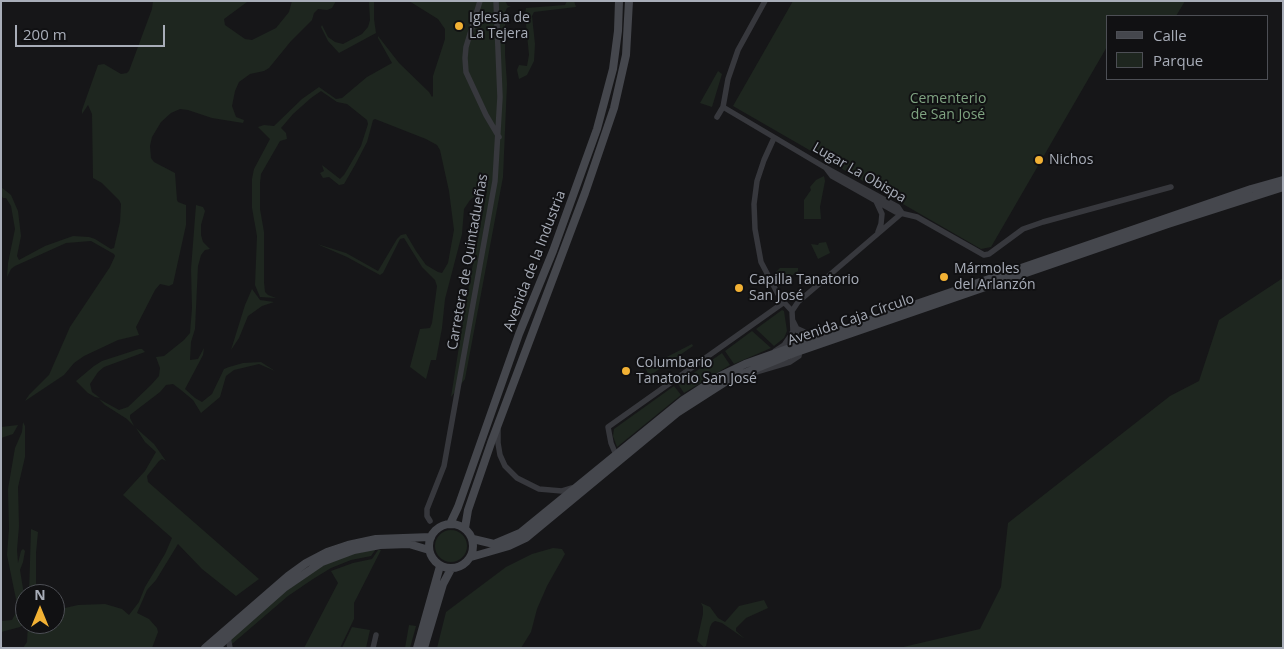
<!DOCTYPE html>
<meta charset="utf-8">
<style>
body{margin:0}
#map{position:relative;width:1284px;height:649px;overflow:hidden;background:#161618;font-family:"Open Sans",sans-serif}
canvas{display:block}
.frame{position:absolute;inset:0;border:2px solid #a8adb8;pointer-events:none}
.legend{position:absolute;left:1106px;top:15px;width:162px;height:65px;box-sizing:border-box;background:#111113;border:1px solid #4d4f55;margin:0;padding:6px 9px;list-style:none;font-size:15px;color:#a8adb8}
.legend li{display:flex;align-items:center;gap:10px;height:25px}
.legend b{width:25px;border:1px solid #4d4f55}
.north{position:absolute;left:15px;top:584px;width:50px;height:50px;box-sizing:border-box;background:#111113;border:1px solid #4d4f55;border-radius:50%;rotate:0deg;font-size:14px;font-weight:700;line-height:20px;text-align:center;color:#a8adb8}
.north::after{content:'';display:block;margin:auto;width:18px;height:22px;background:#f2b134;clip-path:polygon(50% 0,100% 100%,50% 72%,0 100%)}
.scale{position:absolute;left:15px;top:25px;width:150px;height:22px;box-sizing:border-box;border:2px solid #a8adb8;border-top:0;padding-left:6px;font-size:15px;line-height:18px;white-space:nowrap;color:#a8adb8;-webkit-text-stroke:4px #111113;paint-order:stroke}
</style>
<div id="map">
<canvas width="1284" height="649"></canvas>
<div class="frame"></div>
<ul class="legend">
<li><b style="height:6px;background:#45474d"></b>Calle</li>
<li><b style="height:14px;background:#1e261f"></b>Parque</li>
</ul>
<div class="north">N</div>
<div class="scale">200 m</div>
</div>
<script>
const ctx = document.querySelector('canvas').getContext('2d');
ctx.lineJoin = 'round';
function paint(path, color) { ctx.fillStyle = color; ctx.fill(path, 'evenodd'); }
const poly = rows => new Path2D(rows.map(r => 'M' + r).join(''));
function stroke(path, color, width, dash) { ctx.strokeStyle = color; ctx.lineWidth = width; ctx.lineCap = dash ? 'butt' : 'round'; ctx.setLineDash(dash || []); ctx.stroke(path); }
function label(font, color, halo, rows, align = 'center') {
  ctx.font = font + ' "Open Sans",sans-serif'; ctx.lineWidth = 4; ctx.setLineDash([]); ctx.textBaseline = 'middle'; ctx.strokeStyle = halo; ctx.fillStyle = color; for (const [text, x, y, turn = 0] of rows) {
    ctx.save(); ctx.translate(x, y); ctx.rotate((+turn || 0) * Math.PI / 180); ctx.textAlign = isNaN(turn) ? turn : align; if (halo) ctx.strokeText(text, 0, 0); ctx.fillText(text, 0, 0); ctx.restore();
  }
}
paint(poly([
 [153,1,266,1,247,2,224,19,225,25,245,39,252,40,276,28,289,12,292,1,336,1,332,8,327,10,318,9,314,13,312,20,291,41,269,68,264,71,250,74,239,82,235,91,232,106,236,117,244,120,243,123,212,118,188,110,180,109,171,113,161,122,152,137,150,146,151,158,154,162,175,173,177,200,178,202,186,205,186,225,173,284,169,286,160,284,155,290,136,327,139,335,118,340,84,356,74,363,64,375,25,401,29,395,49,375,70,327,110,267,115,256,114,254,91,241,66,243,15,266,11,269,7,277,8,263,15,229,11,206,6,198,3,198,1,195,1,187,11,195,18,211,21,236,17,256,19,260,45,246,73,236,89,237,95,239,111,249,114,248,120,222,121,204,119,200,102,183,93,178,92,114,88,105,82,114,82,110,98,65,104,64,121,74,127,73,129,71,152,9],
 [369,1,374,1,374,19,376,33,339,53,328,41,321,27,322,25,328,37,335,42,343,44,362,34,368,27,370,20],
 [409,1,505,1,508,6,511,6,507,8,505,12,505,54,507,84,503,177,465,379,451,397,468,290,487,191,479,193,470,200,464,209,462,234,445,299,442,328,436,360,431,360,426,379,410,367,420,329,430,328,432,323,437,286,435,280,422,267,404,238,400,239,383,273,380,275,347,257,317,244,346,253,378,271,397,239,401,235,406,234,416,251,426,265,438,272,442,273,448,263,454,230,449,191,440,150,437,145,426,139,375,119,373,120,367,142,355,165,344,184,339,185,329,177,323,178,320,173,324,171,322,165,340,179,344,175,361,146,368,124,367,120,347,104,337,102,321,91,311,98,293,114,281,128,286,133,287,139,280,141,261,174,260,183,260,209,264,232,264,282,265,292,268,295,276,298,260,297,255,285,257,236,252,208,252,179,254,169,270,139,258,127,264,125,274,126,302,99,319,87,336,99,342,98,367,77,392,63,378,38,378,36,399,63,429,92,432,97,433,96,433,76,445,39,445,29,438,19],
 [567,1,574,1,576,7,534,12,532,16,535,44,534,61,527,75,519,79,517,70,519,65,527,66,529,55,525,14,526,8,565,5],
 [793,1,1185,1,1176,16,1136,16,1133,15,1132,16,1108,16,1108,45,991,247,981,249,733,106],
 [718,71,722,74,712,107,700,103],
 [824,176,825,181,820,207,821,219,804,219,804,200,811,190,810,187,816,180],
 [196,205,203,207,205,211,201,225,201,235,203,242,210,249,205,250,201,255,198,266,195,329,191,342,190,360,198,359,204,348,203,355,185,389,195,398,202,402,212,394,224,369,229,367,243,363,261,362,275,371,259,364,234,370,226,376,220,397,201,413,193,400,181,390,173,384,166,385,160,392,130,415,130,418,134,426,127,419,105,405,99,399,119,410,128,407,151,385,159,376,160,368,156,357,164,356,184,340,190,333,192,308,191,269],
 [826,242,830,253,818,259,811,244,818,245,819,243],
 [780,268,798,268,798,271,783,282,778,282,774,274],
 [1283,278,1283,648,899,648,980,629,1001,587,1008,523,1170,396,1199,381,1219,320],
 [252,289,260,300,274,302,262,306,248,316,239,338,231,350,245,305],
 [782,310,784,311,787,331,784,338,774,346,756,329],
 [752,331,771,348,734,364,725,351],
 [692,344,693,346,664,366,661,360],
 [139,349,142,349,145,352,104,367,98,372,90,384,92,392,100,398,95,397,88,393,76,381,94,366,102,361],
 [722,353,730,365,684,393,678,384],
 [658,361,661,368,649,376,645,367],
 [674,386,681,395,617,447,613,436,614,429],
 [23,422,25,426,25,457,18,487,19,526,17,550,18,563,21,551,23,549,25,551,23,562,20,570,25,601,25,622,20,627,1,632,1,621,12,620,18,609,7,555,9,529,8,489,15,448,22,432],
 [18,425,13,434,1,438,1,427],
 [136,428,154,444,166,461,162,459,159,461,147,476,148,482,259,579,236,596,202,569,178,544,156,580,147,590,137,613,149,619,157,628,158,632,152,648,23,648,27,642,28,624,55,624,55,613,65,608,78,605,105,604,122,609,129,615,139,602,145,587,165,554,172,538,123,495,145,471,156,452,145,442],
 [31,529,38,532,36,553,36,594,29,594],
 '435 546a16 16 0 1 1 32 0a16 16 0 1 1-32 0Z',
 [553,548,562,549,565,554,547,586,537,609,531,632,521,648,437,648,446,612,506,567,532,554],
 [376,549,371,556,351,560,331,568,313,579,288,596,232,644,230,639,278,597,319,567,348,555],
 [378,550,381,550,354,603,354,619,340,648,304,648,338,583,331,571,353,563,372,559],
 [764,600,768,608,746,618,736,628,736,631,745,639,722,623,715,621,712,623,710,627,706,646,704,647,697,641,703,614,703,607,701,603,710,607,718,618,725,622,739,606],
 [409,625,416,626,410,648,405,648],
 [352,627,370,630,366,648,342,648]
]), '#1e261f');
stroke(poly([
 [480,1,466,47,465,58,466,72,486,115,499,137],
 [723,107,826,168,898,207,902,213],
 [723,107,728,79,738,50,765,1],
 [717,117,723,107],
 [774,138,764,160,757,181,754,204,755,229,761,262,780,298,792,311],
 [826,168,832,176,887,207,896,212,917,217,984,255,989,254,1023,229,1043,222,1171,187],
 [876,201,882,214,881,224,878,232],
 [798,329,809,334,824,333],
 [775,351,784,345,791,335,793,331,792,311,798,302,902,213],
 [756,372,790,362,799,356,801,337,793,321],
 [498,430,498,443,500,455,505,466,517,478,539,489,562,491,572,488],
 [616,455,611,443,608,427,783,303],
 [430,521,427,516,427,509,444,466,495,181,500,97,496,1],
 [228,637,230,648],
 [373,648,376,635]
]), '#37383d', 5.5);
stroke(poly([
 '429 546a22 22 0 1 1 44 0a22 22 0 1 1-44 0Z',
 [450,524,458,507,519,334,553,251,597,129,613,69,618,31,619,1],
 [465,528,468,510,491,443,585,193,614,108,626,55,629,1],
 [473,539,494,544,520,533,683,400,720,376,745,364,832,333,1251,189,1283,180],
 [471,557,509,546,526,538,677,413,730,379,794,353,1168,224,1283,187],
 [205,648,288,576,306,563,327,552,348,545,376,539,431,537],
 [216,648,284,588,322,562,354,550,380,545,409,544,429,550],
 [417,648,440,566],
 [424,648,443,584,451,569]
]), '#45474d', 8);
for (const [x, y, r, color] of [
 [459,26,5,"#f2b134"],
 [1039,160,5,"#f2b134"],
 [944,277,5,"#f2b134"],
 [739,288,5,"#f2b134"],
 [626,371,5,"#f2b134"]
]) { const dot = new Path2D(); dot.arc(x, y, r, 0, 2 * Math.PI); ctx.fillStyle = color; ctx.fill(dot); stroke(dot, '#111113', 2); }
label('14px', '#a8adb8', '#111113', [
 ["Iglesia de",469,18],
 ["La Tejera",469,34],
 ["Nichos",1049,160],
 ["Mármoles",954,269],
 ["del Arlanzón",954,285],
 ["Capilla Tanatorio",749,280],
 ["San José",749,296],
 ["Columbario",636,363],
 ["Tanatorio San José",636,379]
], 'left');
label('14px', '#7fa381', '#111113', [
 ["Cementerio",948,99],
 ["de San José",948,115]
]);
label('14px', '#a8adb8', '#111113', [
 ["Lugar La Obispa",859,173,30],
 ["Avenida de la Industria",535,261,-69],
 ["Carretera de Quintadueñas",468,262,-80],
 ["Avenida Caja Círculo",851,320,-19]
]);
</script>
